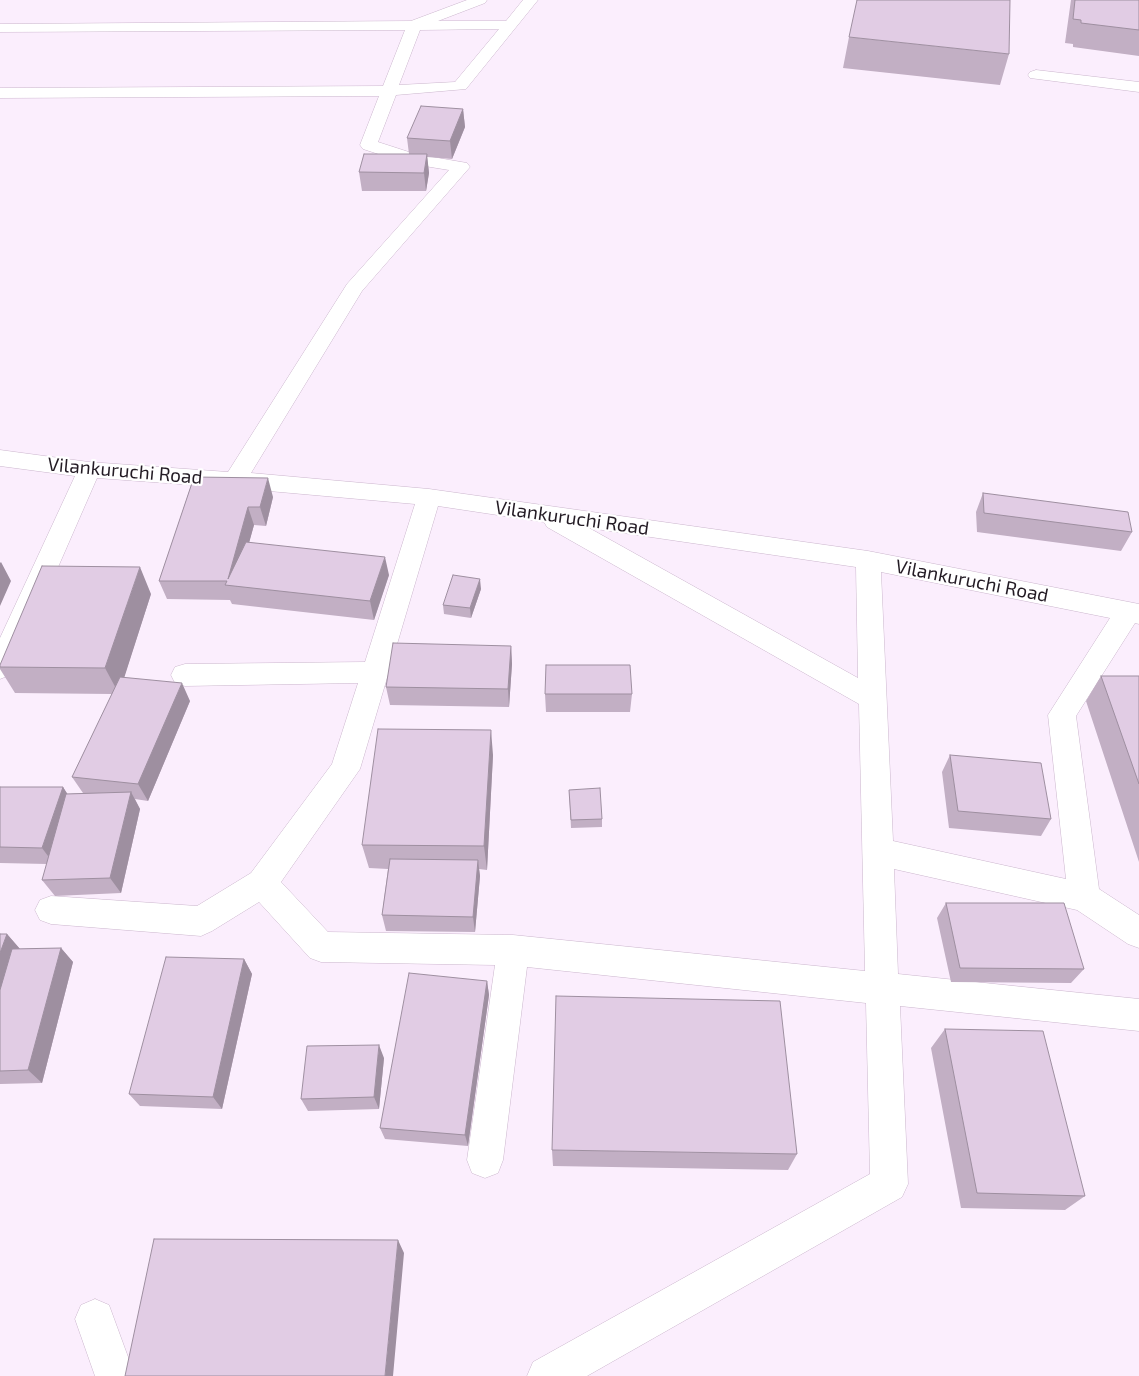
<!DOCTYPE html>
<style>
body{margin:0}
canvas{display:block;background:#fbeefd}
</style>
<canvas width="1139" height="1376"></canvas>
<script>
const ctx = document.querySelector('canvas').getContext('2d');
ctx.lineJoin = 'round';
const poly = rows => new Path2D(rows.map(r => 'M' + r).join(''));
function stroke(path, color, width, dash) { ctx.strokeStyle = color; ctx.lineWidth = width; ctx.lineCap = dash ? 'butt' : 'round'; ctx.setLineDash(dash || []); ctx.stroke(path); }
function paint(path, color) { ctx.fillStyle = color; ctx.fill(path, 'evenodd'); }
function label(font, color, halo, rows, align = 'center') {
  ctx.font = font + ' "Exo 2",sans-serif'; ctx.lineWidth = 4.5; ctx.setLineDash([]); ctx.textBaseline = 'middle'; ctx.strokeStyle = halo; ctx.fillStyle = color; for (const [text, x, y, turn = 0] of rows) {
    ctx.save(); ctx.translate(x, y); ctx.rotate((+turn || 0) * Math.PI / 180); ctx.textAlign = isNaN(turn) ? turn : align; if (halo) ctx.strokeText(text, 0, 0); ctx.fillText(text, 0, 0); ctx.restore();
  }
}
const minor = poly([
 [467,0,487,0,485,3,438,21,506,21,523,0,538,0,466,89,396,95,378,142,415,154,467,163,470,167,362,291,251,473,429,489,868,551,1139,604,1139,624,1135,623,1076,716,1099,889,1139,915,1139,948,1128,944,1077,910,894,869,898,974,1139,999,1139,1031,900,1006,908,1184,902,1197,587,1376,527,1376,533,1362,870,1174,866,1003,527,967,503,1160,498,1173,485,1178,472,1173,467,1160,495,965,321,962,310,958,259,902,212,931,201,936,51,924,40,920,35,910,40,900,51,896,197,906,251,873,332,764,358,683,185,686,175,683,171,675,175,667,185,664,365,662,415,504,235,488,97,478,14,668,10,675,0,679,0,638,75,476,0,466,0,450,89,462,228,472,347,284,449,170,406,163,363,149,360,145,379,96,0,98,0,88,383,86,405,30,0,32,0,24,411,21,467,0],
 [499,29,455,82,399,85,420,30,499,29],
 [438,506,544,522,547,527,859,704,865,971,513,935,328,932,281,882,360,769,438,506],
 [589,528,856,567,858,678,589,528],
 [881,572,1110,618,1048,715,1066,879,893,841,881,572],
 [1036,70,1139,82,1139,92,1030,78,1028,75,1030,72,1036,70],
 [95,1299,109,1305,135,1376,95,1376,75,1319,81,1305,95,1299]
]);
stroke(minor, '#cbb6cd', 1);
paint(minor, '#fff');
paint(poly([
 [1071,0,1139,0,1139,56,1073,47,1073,44,1065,43],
 [849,37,1009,54,1000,85,843,68],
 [463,109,465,127,452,159,427,157,429,173,426,191,362,191,359,172,409,154,407,138],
 [194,477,273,497,266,526,254,525,249,542,389,575,374,620,232,604,230,600,167,599,159,581],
 [983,493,1132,532,1121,551,977,532,976,512],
 [481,589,471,618,444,614,443,605],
 [151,594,124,677,190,701,148,801,135,799,140,809,121,893,55,896,42,880,47,864,0,863,0,787,63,787,67,794,83,793,72,777,112,694,15,693,0,669,0,665],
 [511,646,512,664,509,707,390,705,386,687],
 [1101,676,1139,676,1139,862,1086,701],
 [545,694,632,694,630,712,546,712],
 [493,755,487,870,479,869,480,876,475,932,386,931,382,915,388,869,369,868,362,845],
 [950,755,1051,819,1041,836,949,828,942,772],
 [569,790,602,819,602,827,571,828],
 [946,903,1084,969,1071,983,951,982,937,918],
 [0,934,7,934,20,949,61,948,73,962,42,1083,0,1084],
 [244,959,252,974,222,1109,140,1106,129,1094],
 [487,981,489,995,468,1146,385,1139,380,1128],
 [945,1029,1085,1196,1065,1210,961,1208,931,1048],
 [384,1058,379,1109,308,1111,301,1099],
 [552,1150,797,1154,788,1170,553,1166]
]), '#c2afc4');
paint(poly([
 [463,109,465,127,452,159,450,141],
 [427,154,429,173,426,191,424,173],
 [268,478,273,497,266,526,260,507],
 [248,507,254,525,237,587,228,579],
 [385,557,389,575,374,620,370,601],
 [1,562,11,581,0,606,0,563],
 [140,567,151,594,119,694,105,668],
 [480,579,481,589,471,618,470,608],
 [511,646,512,664,509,707,508,689],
 [182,683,190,701,148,801,138,784],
 [491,730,493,755,487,870,484,846],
 [63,787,74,804,54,864,42,848],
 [131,792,140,809,121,893,110,878],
 [478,860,480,876,475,932,473,917],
 [7,934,20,949,0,997,0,953],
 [61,948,73,962,42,1083,28,1070],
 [244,959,252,974,222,1109,213,1097],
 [487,981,489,995,468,1146,465,1135],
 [379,1045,384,1058,379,1109,374,1097],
 [398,1240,404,1253,393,1376,385,1376]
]), '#9e8fa0');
const building = poly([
 [857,0,1010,0,1009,54,849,37,857,0],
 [1075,0,1139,0,1139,30,1081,23,1081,20,1073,19,1075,0],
 [421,106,463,109,450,141,407,138,421,106],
 [364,154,427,154,424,173,359,172,364,154],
 [194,477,268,478,260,507,248,507,228,579,246,542,385,557,370,601,225,585,227,581,159,581,194,477],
 [983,493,1128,512,1132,532,984,513,983,493],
 [42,566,140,567,105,668,0,667,0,665,42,566],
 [453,575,480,579,470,608,443,605,453,575],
 [393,643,511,646,508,689,386,687,393,643],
 [546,665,630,665,632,694,545,694,546,665],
 [1101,676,1139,676,1139,784,1101,676],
 [120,677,182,683,138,784,72,777,120,677],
 [378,729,491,730,484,846,362,845,378,729],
 [950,755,1041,763,1051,819,958,811,950,755],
 [0,787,63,787,42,848,0,847,0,787],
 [600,788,602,819,571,820,569,790,600,788],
 [131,792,110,878,42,880,66,794,131,792],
 [390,859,478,860,473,917,382,915,390,859],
 [946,903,1064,903,1084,969,960,968,946,903],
 [0,934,7,934,0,953,0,934],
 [61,948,28,1070,0,1071,0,990,12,949,61,948],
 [166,957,244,959,213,1097,129,1094,166,957],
 [409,973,487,981,465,1135,380,1128,409,973],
 [556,996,780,1001,797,1154,552,1150,556,996],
 [945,1029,1043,1031,1085,1196,977,1193,945,1029],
 [379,1045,374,1097,301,1099,307,1046,379,1045],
 [154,1239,398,1240,385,1376,125,1376,154,1239]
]);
paint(building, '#e1cce4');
stroke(building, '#9e8fa0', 1);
label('19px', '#231b24', '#fff', [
 ["Vilankuruchi Road",125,471,5],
 ["Vilankuruchi Road",572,518,8],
 ["Vilankuruchi Road",972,581,11]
]);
</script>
